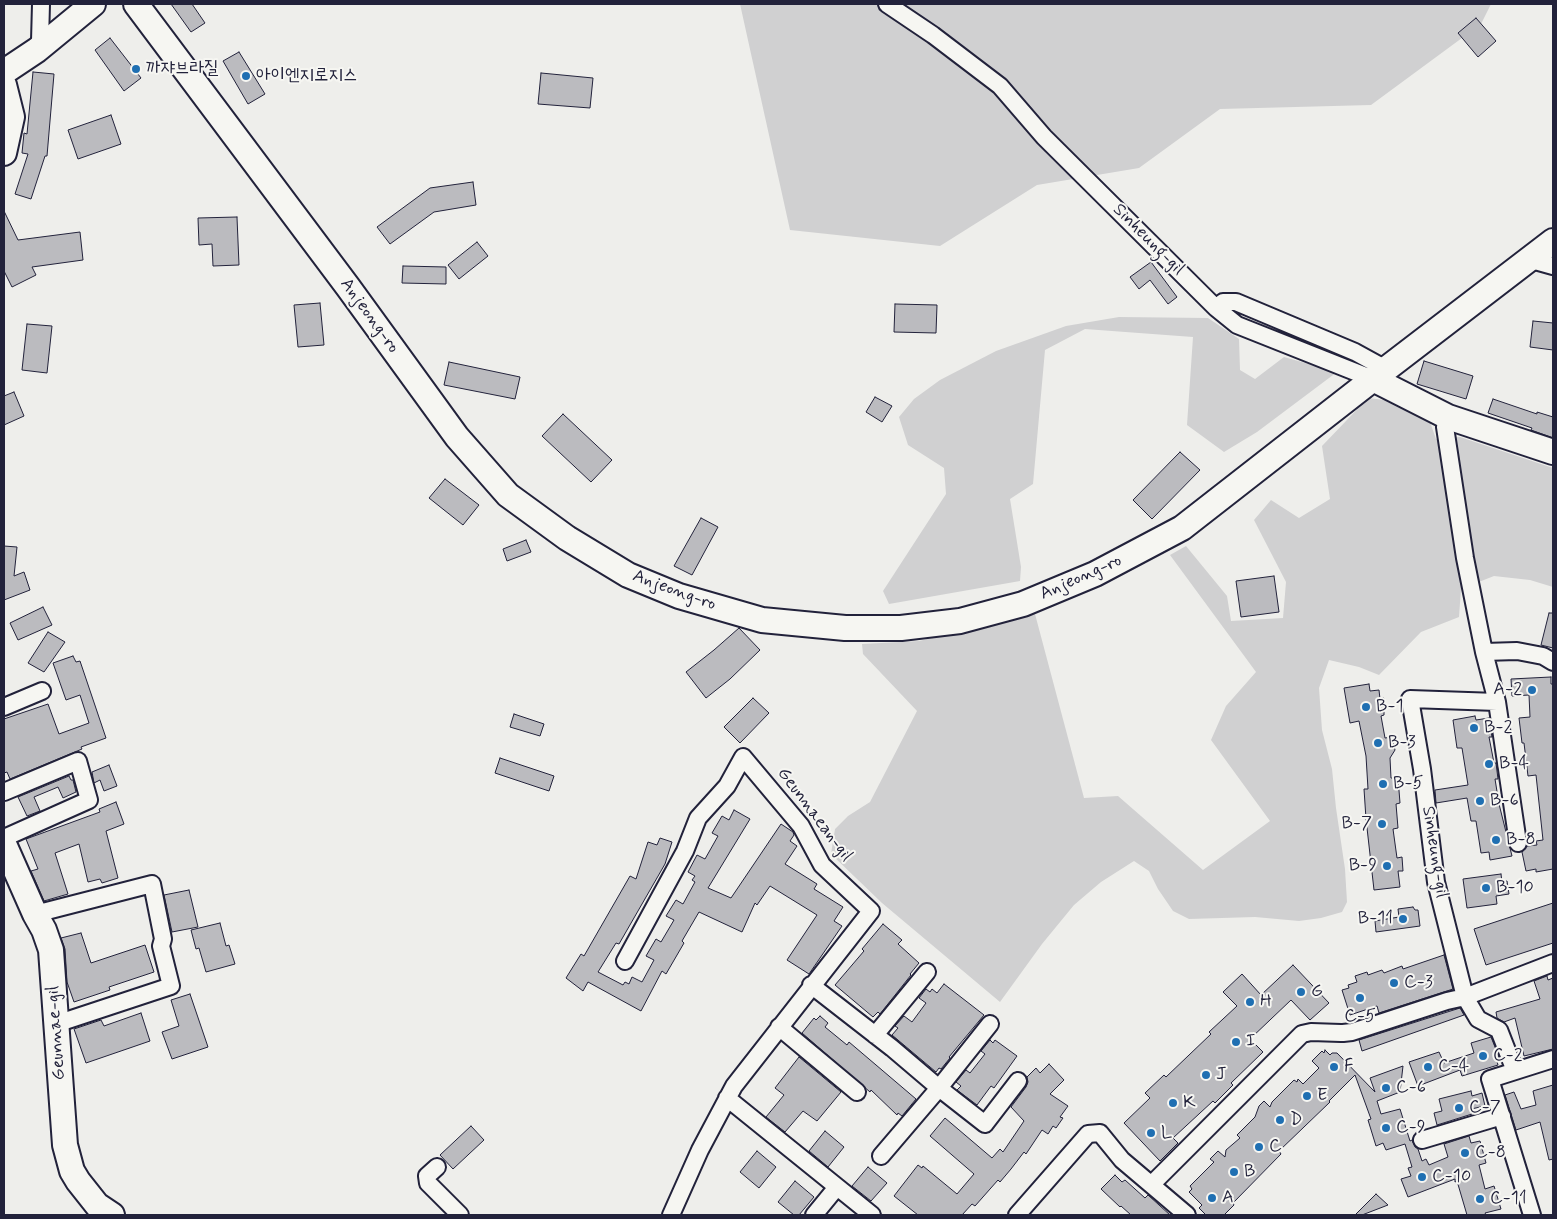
<!DOCTYPE html>
<meta charset="utf-8">
<style>
body{margin:0}
#map{position:relative;width:1557px;height:1219px;overflow:hidden;background:#eeeeeb;font-family:Mynerve,sans-serif}
canvas{display:block}
.frame{position:absolute;inset:0;border:5px solid #22223b;pointer-events:none}
</style>
<div id="map">
<canvas width="1557" height="1219"></canvas>
<div class="frame"></div>
</div>
<script>
const ctx = document.querySelector('canvas').getContext('2d');
ctx.lineJoin = 'round';
function paint(path, color) { ctx.fillStyle = color; ctx.fill(path, 'evenodd'); }
const poly = rows => new Path2D(rows.map(r => 'M' + r).join(''));
function stroke(path, color, width, dash) { ctx.strokeStyle = color; ctx.lineWidth = width; ctx.lineCap = dash ? 'butt' : 'round'; ctx.setLineDash(dash || []); ctx.stroke(path); }
function label(font, color, halo, rows, align = 'center') {
  ctx.font = font + ' Mynerve,"Poor Story",sans-serif'; ctx.lineWidth = 4; ctx.setLineDash([]); ctx.textBaseline = 'middle'; ctx.strokeStyle = halo; ctx.fillStyle = color; for (const [text, x, y, turn = 0] of rows) {
    ctx.save(); ctx.translate(x, y); ctx.rotate((+turn || 0) * Math.PI / 180); ctx.textAlign = isNaN(turn) ? turn : align; if (halo) ctx.strokeText(text, 0, 0); ctx.fillText(text, 0, 0); ctx.restore();
  }
}
paint(poly([
 [740,4,1491,4,1481,24,1371,105,1220,109,1139,168,1037,185,940,246,790,230],
 [1119,317,1208,318,1239,339,1240,370,1255,379,1284,357,1337,372,1257,432,1224,452,1187,425,1193,337,1085,329,1045,350,1033,484,1010,499,1021,567,1020,581,889,604,883,591,946,494,944,468,908,445,899,417,914,399,940,380,996,351,1066,326],
 [1368,398,1385,400,1430,422,1436,439,1460,437,1553,468,1553,587,1530,580,1494,576,1461,589,1459,617,1421,632,1379,675,1359,667,1329,660,1319,688,1322,730,1332,769,1336,808,1345,869,1347,902,1342,912,1321,918,1299,921,1255,917,1189,919,1173,911,1158,889,1149,871,1134,861,1101,882,1074,905,1042,944,1000,1002,882,903,831,854,835,829,848,816,870,802,917,711,863,654,862,644,919,641,1035,614,1084,798,1118,796,1203,870,1270,821,1211,740,1226,706,1256,672,1170,555,1186,546,1227,596,1231,621,1283,618,1286,582,1254,520,1271,500,1299,518,1330,499,1322,446]
]), '#d0d0d1');
const building = poly([
 [171,4,192,4,205,23,191,32,171,4],
 [1476,18,1496,41,1478,57,1458,33,1476,18],
 [110,38,141,78,124,91,95,50,110,38],
 [239,52,265,94,248,104,223,61,239,52],
 [33,72,54,74,47,156,45,156,31,199,15,194,28,154,22,153,24,133,27,134,33,72],
 [541,73,593,78,590,108,538,104,541,73],
 [111,115,121,144,78,159,68,130,111,115],
 [473,182,476,205,434,212,390,244,377,227,430,188,473,182],
 [4,211,18,240,80,232,83,260,32,267,36,275,12,287,4,271,4,211],
 [237,217,239,265,213,266,212,244,199,245,198,218,237,217],
 [477,242,488,256,459,279,448,265,477,242],
 [1151,262,1177,297,1168,304,1150,280,1139,289,1130,277,1151,262],
 [403,266,446,267,446,284,402,283,403,266],
 [320,303,324,345,298,347,294,305,320,303],
 [895,304,937,305,936,333,894,332,895,304],
 [1533,321,1553,323,1553,350,1530,347,1533,321],
 [27,324,52,326,47,373,22,370,27,324],
 [1424,361,1473,376,1466,399,1417,384,1424,361],
 [449,362,520,377,515,399,444,385,449,362],
 [14,392,24,416,4,425,4,396,14,392],
 [875,397,892,406,882,422,866,412,875,397],
 [1493,399,1537,414,1537,412,1553,417,1553,438,1531,430,1532,428,1488,413,1493,399],
 [563,414,612,460,591,482,542,436,563,414],
 [1180,452,1200,470,1152,519,1133,500,1180,452],
 [445,479,479,505,463,525,429,498,445,479],
 [701,518,718,527,692,575,674,566,701,518],
 [526,540,531,552,507,561,503,549,526,540],
 [4,546,17,547,14,576,24,572,30,590,4,600,4,546],
 [1274,576,1279,612,1241,617,1236,581,1274,576],
 [43,607,52,625,18,640,10,623,43,607],
 [1549,613,1553,613,1553,648,1541,645,1549,613],
 [739,628,760,650,730,679,706,698,686,672,714,650,739,628],
 [48,632,65,642,44,672,28,663,48,632],
 [73,656,76,662,80,661,106,738,81,747,82,749,10,779,7,772,4,773,4,719,48,704,59,734,89,723,80,695,66,700,53,663,73,656],
 [1551,677,1551,684,1553,684,1553,869,1536,872,1536,869,1526,871,1522,852,1527,846,1537,845,1536,841,1543,840,1536,775,1528,776,1524,743,1522,743,1519,718,1530,717,1529,695,1512,696,1511,679,1551,677],
 [1369,684,1370,691,1379,690,1380,699,1384,698,1384,715,1381,716,1385,738,1392,737,1395,750,1390,758,1391,778,1398,778,1400,803,1396,804,1398,828,1393,829,1397,858,1402,857,1403,871,1398,871,1400,887,1374,890,1366,819,1364,789,1368,789,1366,756,1359,721,1350,723,1344,688,1369,684],
 [753,698,769,713,740,743,724,727,753,698],
 [514,714,544,724,540,736,510,727,514,714],
 [1475,716,1476,720,1489,718,1492,737,1489,737,1494,763,1496,763,1498,779,1495,779,1499,804,1512,856,1490,860,1489,852,1481,853,1476,821,1471,821,1467,798,1436,803,1435,790,1468,785,1462,748,1457,748,1453,720,1475,716],
 [500,758,554,776,549,791,495,773,500,758],
 [109,765,117,786,104,791,100,780,94,783,92,772,109,765],
 [69,776,71,780,73,780,76,792,63,798,58,787,34,797,40,811,27,816,18,797,69,776],
 [116,802,124,824,106,831,118,878,102,883,100,879,88,882,79,844,55,853,68,894,44,901,31,871,38,869,26,839,100,812,99,809,116,802],
 [734,810,750,819,708,888,731,898,781,824,793,832,794,835,790,841,797,846,785,864,817,884,814,889,843,907,834,921,842,926,809,974,787,960,817,915,770,886,757,905,755,903,742,932,699,912,682,941,684,943,666,974,662,971,641,1011,588,982,583,991,566,978,581,954,584,956,630,876,636,879,648,842,657,845,660,838,672,842,665,864,619,944,616,943,598,972,623,985,625,982,629,984,632,977,642,982,654,960,646,956,656,939,661,942,674,920,666,916,676,900,683,904,695,882,692,880,695,876,688,872,697,855,705,859,718,836,712,833,722,816,729,820,734,810],
 [1501,874,1502,882,1507,881,1509,894,1496,896,1497,904,1467,908,1463,879,1501,874],
 [189,890,198,927,172,932,164,895,189,890],
 [1553,903,1553,943,1486,965,1474,929,1553,903],
 [1413,907,1415,910,1418,910,1420,926,1376,932,1375,921,1399,917,1398,909,1413,907],
 [220,923,226,946,229,945,235,964,206,972,199,948,196,949,191,930,220,923],
 [883,924,902,940,898,944,919,963,910,974,911,975,880,1014,878,1012,873,1017,835,985,864,951,862,949,883,924],
 [81,933,91,963,145,945,154,972,109,987,110,990,74,1002,67,982,65,949,61,938,81,933],
 [1444,955,1453,989,1379,1013,1377,1006,1350,1015,1342,990,1349,988,1348,985,1357,982,1355,976,1367,972,1368,975,1382,970,1384,973,1402,966,1403,969,1444,955],
 [1293,965,1329,1003,1310,1020,1291,1000,1250,1039,1263,1052,1231,1083,1233,1085,1215,1103,1213,1101,1173,1138,1178,1143,1160,1161,1124,1123,1150,1098,1145,1093,1164,1075,1166,1077,1211,1034,1209,1032,1237,1006,1223,992,1242,974,1261,995,1293,965],
 [1547,976,1548,980,1553,978,1553,1049,1524,1056,1515,1018,1504,1022,1497,1018,1496,1012,1540,999,1534,981,1547,976],
 [944,984,984,1015,949,1057,950,1058,941,1069,939,1068,936,1072,892,1035,898,1028,895,1026,904,1016,912,1022,926,1003,919,998,926,989,930,992,932,989,937,993,944,984],
 [190,994,208,1047,172,1059,162,1032,179,1026,171,1000,190,994],
 [1460,1008,1464,1015,1362,1051,1359,1040,1460,1008],
 [141,1013,150,1041,86,1063,74,1029,101,1020,104,1026,141,1013],
 [820,1016,828,1023,825,1027,847,1045,849,1042,916,1099,902,1116,898,1113,897,1115,871,1090,870,1092,802,1033,814,1018,816,1020,820,1016],
 [1491,1037,1499,1057,1496,1058,1498,1065,1462,1076,1460,1070,1418,1086,1409,1062,1439,1052,1444,1063,1474,1053,1471,1043,1491,1037],
 [990,1040,993,1043,995,1040,1017,1056,994,1088,991,1086,977,1105,957,1090,961,1086,956,1082,966,1070,970,1073,985,1054,981,1051,990,1040],
 [1325,1050,1330,1055,1332,1053,1337,1053,1375,1092,1370,1078,1403,1066,1400,1092,1377,1101,1381,1114,1400,1109,1410,1141,1412,1140,1415,1147,1418,1149,1422,1161,1426,1159,1429,1165,1448,1157,1444,1144,1469,1136,1471,1143,1480,1141,1486,1163,1479,1165,1485,1189,1494,1186,1501,1209,1485,1213,1486,1215,1467,1215,1457,1181,1455,1182,1455,1179,1408,1197,1401,1179,1411,1176,1408,1168,1412,1167,1405,1144,1386,1150,1383,1143,1376,1146,1368,1120,1371,1119,1355,1075,1329,1101,1330,1102,1279,1151,1281,1154,1233,1203,1234,1205,1224,1215,1206,1215,1199,1208,1202,1205,1189,1192,1192,1189,1190,1186,1214,1162,1210,1159,1218,1151,1225,1157,1226,1150,1240,1138,1237,1135,1255,1117,1259,1106,1264,1101,1270,1107,1272,1102,1294,1080,1297,1082,1298,1079,1303,1084,1319,1068,1312,1061,1322,1051,1324,1053,1325,1050],
 [799,1057,841,1092,817,1121,803,1111,785,1132,766,1117,784,1095,775,1088,799,1057],
 [1049,1064,1064,1080,1050,1094,1068,1106,1060,1117,1063,1118,1056,1128,1053,1126,1048,1134,1042,1130,1026,1154,1024,1152,1011,1169,1000,1182,998,1180,975,1206,972,1204,962,1215,918,1215,894,1196,918,1165,922,1168,923,1166,957,1194,974,1174,930,1136,945,1118,992,1158,1000,1149,1003,1152,1024,1121,1011,1107,1026,1087,1028,1082,1027,1077,1036,1068,1040,1073,1049,1064],
 [1553,1085,1553,1159,1549,1160,1540,1122,1516,1130,1505,1095,1514,1092,1521,1109,1536,1105,1533,1091,1553,1085],
 [1471,1091,1472,1096,1482,1093,1485,1106,1471,1109,1472,1114,1437,1125,1434,1113,1442,1111,1439,1099,1471,1091],
 [471,1126,484,1140,453,1169,440,1155,471,1126],
 [825,1131,844,1147,828,1167,809,1151,825,1131],
 [757,1151,776,1167,759,1188,740,1172,757,1151],
 [868,1167,887,1183,871,1201,852,1186,868,1167],
 [1115,1175,1122,1182,1125,1180,1145,1198,1148,1195,1170,1215,1131,1215,1121,1206,1120,1207,1101,1189,1115,1175],
 [795,1181,814,1197,799,1215,794,1215,778,1202,795,1181],
 [1376,1194,1388,1205,1362,1215,1355,1215,1376,1194]
]);
paint(building, '#bbbbbf');
stroke(building, '#22223b', 1);
const street = poly([
 [887,4,933,35,1000,86,1044,137,1216,308,1237,325,1373,379],
 [37,50,40,41,41,4],
 [1528,259,1553,266],
 [1216,308,1223,302,1236,302,1355,352,1386,369],
 [1448,417,1445,427,1465,558,1484,652,1497,702,1410,699,1422,769,1436,882,1465,997,1478,1019,1499,1030,1515,1071],
 [1484,652,1517,651,1543,656,1553,662],
 [1497,702,1518,843],
 [4,707,42,691],
 [4,792,78,761,89,800,4,838],
 [35,914,152,884,163,939,161,946,171,986,56,1024],
 [625,961,685,851,698,818,727,786,743,757,801,826,822,865,871,911,734,1086,700,1150,671,1215],
 [811,985,892,1048,939,1088,985,1124,1018,1081],
 [779,1027,857,1092],
 [1343,1033,1352,1032,1447,1001,1465,997,1553,963],
 [875,1035,927,972],
 [727,1098,872,1215],
 [1422,1140,1502,1116],
 [881,1156,939,1088,990,1024],
 [437,1167,427,1176,428,1183,460,1215],
 [1152,1184,1302,1034,1311,1032,1341,1033],
 [814,1215,837,1187],
 [1017,1215,1088,1134,1100,1133,1122,1160,1187,1215],
 [1532,1215,1490,1079,1553,1059]
]);
const secondary = poly([
 [136,4,348,287,457,437,508,495,567,538,628,575,679,596,762,620,845,628,901,628,960,621,1023,604,1095,574,1182,528,1373,379,1553,241],
 [4,72,37,50,93,4],
 [4,85,12,117,4,153],
 [1373,379,1448,417,1553,452],
 [4,844,35,914,44,930,51,950,65,1145,72,1171,78,1181,97,1205,112,1215]
]);
stroke(street, '#22223b', 20);
stroke(secondary, '#22223b', 28);
stroke(street, '#f6f6f2', 16);
stroke(secondary, '#f6f6f2', 24);
for (const [x, y, r, color] of [
 [136,69,5,"#1f6fb2"],
 [246,76,5,"#1f6fb2"],
 [1532,690,5,"#1f6fb2"],
 [1366,707,5,"#1f6fb2"],
 [1474,728,5,"#1f6fb2"],
 [1378,743,5,"#1f6fb2"],
 [1489,764,5,"#1f6fb2"],
 [1383,784,5,"#1f6fb2"],
 [1480,801,5,"#1f6fb2"],
 [1382,824,5,"#1f6fb2"],
 [1496,840,5,"#1f6fb2"],
 [1387,866,5,"#1f6fb2"],
 [1486,888,5,"#1f6fb2"],
 [1403,919,5,"#1f6fb2"],
 [1394,983,5,"#1f6fb2"],
 [1301,992,5,"#1f6fb2"],
 [1360,998,5,"#1f6fb2"],
 [1250,1002,5,"#1f6fb2"],
 [1236,1042,5,"#1f6fb2"],
 [1483,1056,5,"#1f6fb2"],
 [1334,1067,5,"#1f6fb2"],
 [1428,1067,5,"#1f6fb2"],
 [1206,1075,5,"#1f6fb2"],
 [1386,1088,5,"#1f6fb2"],
 [1307,1096,5,"#1f6fb2"],
 [1173,1103,5,"#1f6fb2"],
 [1459,1108,5,"#1f6fb2"],
 [1280,1120,5,"#1f6fb2"],
 [1386,1128,5,"#1f6fb2"],
 [1151,1133,5,"#1f6fb2"],
 [1259,1147,5,"#1f6fb2"],
 [1465,1153,5,"#1f6fb2"],
 [1234,1172,5,"#1f6fb2"],
 [1422,1177,5,"#1f6fb2"],
 [1212,1198,5,"#1f6fb2"],
 [1480,1199,5,"#1f6fb2"]
]) { const dot = new Path2D(); dot.arc(x, y, r, 0, 2 * Math.PI); ctx.fillStyle = color; ctx.fill(dot); stroke(dot, '#f6f6f2', 2); }
label('18px', '#22223b', '#f6f6f2', [
 ["까쟈브라질",146,69],
 ["아이엔지로지스",256,76],
 ["A-2",1522,690,"right"],
 ["B-1",1376,707],
 ["B-2",1484,728],
 ["B-3",1388,743],
 ["B-4",1499,764],
 ["B-5",1393,784],
 ["B-6",1490,801],
 ["B-7",1372,824,"right"],
 ["B-8",1506,840],
 ["B-9",1377,866,"right"],
 ["B-10",1496,888],
 ["B-11",1393,919,"right"],
 ["C-3",1404,983],
 ["G",1311,992],
 ["H",1260,1002],
 ["C-5",1360,1017,"center"],
 ["I",1246,1042],
 ["C-2",1493,1056],
 ["F",1344,1067],
 ["C-4",1438,1067],
 ["J",1216,1075],
 ["C-6",1396,1088],
 ["E",1317,1096],
 ["K",1183,1103],
 ["C-7",1469,1108],
 ["D",1290,1120],
 ["C-9",1396,1128],
 ["L",1161,1133],
 ["C",1269,1147],
 ["C-8",1475,1153],
 ["B",1244,1172],
 ["C-10",1432,1177],
 ["A",1222,1198],
 ["C-11",1490,1199]
], 'left');
label('18px', '#22223b', '#f6f6f2', [
 ["Sinheung-gil",1148,240,45],
 ["Anjeong-ro",369,316,54],
 ["Anjeong-ro",1081,578,-24],
 ["Anjeong-ro",674,591,20],
 ["Geunnaean-gil",814,815,53],
 ["Sinheung-gil",1434,852,81],
 ["Geunnae-gil",57,1033,-94]
]);
</script>
